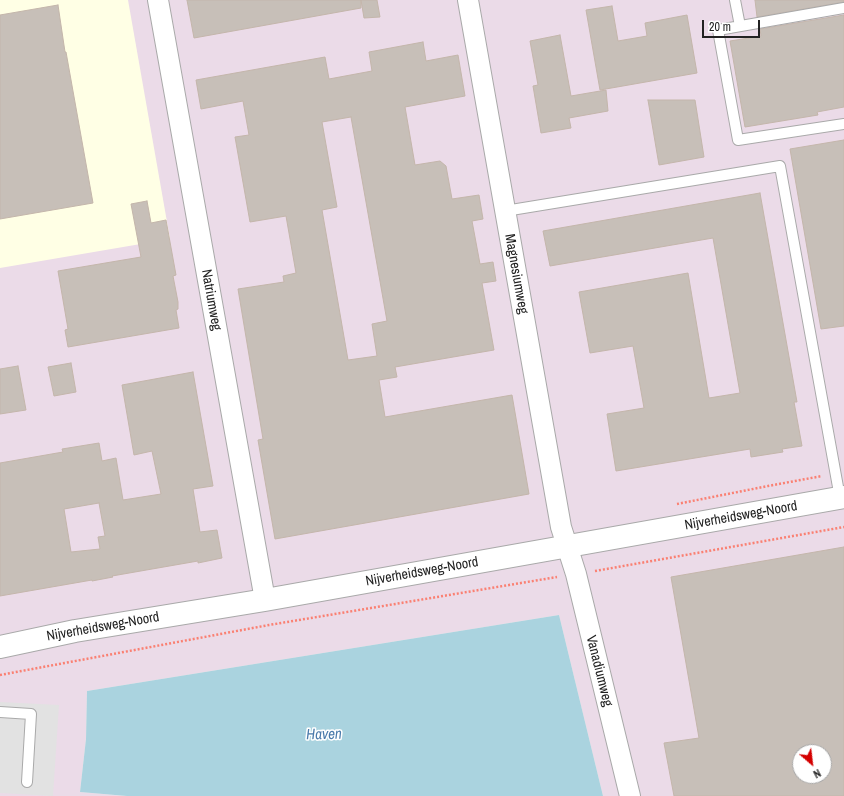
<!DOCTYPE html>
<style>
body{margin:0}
#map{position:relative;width:844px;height:796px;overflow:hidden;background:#f2efe9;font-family:"Archivo Narrow",sans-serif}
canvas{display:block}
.north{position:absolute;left:792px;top:744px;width:40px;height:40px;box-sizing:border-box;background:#fff;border:1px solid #a7a7a7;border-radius:50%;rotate:152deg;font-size:11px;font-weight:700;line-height:16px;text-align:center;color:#222}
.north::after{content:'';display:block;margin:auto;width:14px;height:18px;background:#d40000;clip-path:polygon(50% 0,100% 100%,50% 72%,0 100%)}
.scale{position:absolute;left:702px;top:20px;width:58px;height:18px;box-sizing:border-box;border:2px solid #222;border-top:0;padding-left:5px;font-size:12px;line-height:14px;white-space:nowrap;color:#222;-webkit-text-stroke:3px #fff;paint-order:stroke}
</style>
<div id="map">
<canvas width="844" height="796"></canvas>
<div class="north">N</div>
<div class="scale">20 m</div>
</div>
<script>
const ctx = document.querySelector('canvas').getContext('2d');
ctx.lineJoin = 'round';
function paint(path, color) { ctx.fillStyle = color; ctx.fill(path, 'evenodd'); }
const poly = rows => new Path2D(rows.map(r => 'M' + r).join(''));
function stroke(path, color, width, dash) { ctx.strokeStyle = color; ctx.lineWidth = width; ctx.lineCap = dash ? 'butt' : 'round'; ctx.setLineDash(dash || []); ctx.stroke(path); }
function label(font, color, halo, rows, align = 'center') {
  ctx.font = font + ' "Archivo Narrow",sans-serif'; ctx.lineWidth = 3; ctx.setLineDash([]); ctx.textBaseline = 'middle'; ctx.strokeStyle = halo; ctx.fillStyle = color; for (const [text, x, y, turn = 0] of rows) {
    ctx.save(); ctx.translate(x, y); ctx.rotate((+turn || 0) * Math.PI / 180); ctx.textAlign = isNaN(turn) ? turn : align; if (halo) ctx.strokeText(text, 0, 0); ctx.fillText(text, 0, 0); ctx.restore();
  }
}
paint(poly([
 [0,0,844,0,844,796,603,796,559,615,87,691,86,739,80,792,127,796,0,796],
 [800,752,824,752,824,776,800,776]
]), '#ebdbe8');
paint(poly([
 [0,0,128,0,170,239,0,268]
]), '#ffffe5');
paint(poly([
 [0,702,59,705,53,796,0,793]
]), '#e2e2e2');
paint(poly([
 [559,615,603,796,127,796,80,792,86,739,87,691]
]), '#aad3df');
const building = poly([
 [187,0,361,0,361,8,194,38,187,0],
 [361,0,377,0,380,17,364,18,361,0],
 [755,0,844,0,844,2,757,17,755,0],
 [58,5,65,52,66,52,93,203,0,219,0,15,58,5],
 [612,6,618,41,647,36,645,23,687,15,697,73,600,90,586,10,612,6],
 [844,15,844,107,817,112,818,115,745,127,730,41,761,36,760,29,844,15],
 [560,35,571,96,606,90,608,111,569,118,571,128,541,133,533,86,538,85,530,41,560,35],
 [423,42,426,61,458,55,465,96,405,107,415,165,440,161,446,166,452,199,479,195,483,219,472,221,480,264,493,262,496,281,482,283,494,350,395,367,397,377,379,380,385,417,512,395,529,494,275,539,258,440,263,439,238,289,284,282,283,276,296,273,286,216,250,222,235,137,249,135,243,101,201,109,196,80,325,57,329,79,372,71,369,52,423,42],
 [351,117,387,321,372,324,377,356,348,360,322,210,337,207,322,122,351,117],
 [648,100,695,100,704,157,659,165,648,100],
 [844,140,844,326,821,329,790,149,844,140],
 [760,193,797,402,794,402,802,446,782,449,783,452,751,457,750,449,616,471,607,414,644,408,633,346,590,353,579,292,688,273,709,398,740,393,713,238,550,266,543,231,760,193],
 [147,201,151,223,166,220,176,275,173,276,178,302,178,309,176,310,179,328,68,347,65,330,68,329,58,271,141,257,131,204,147,201],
 [71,363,76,392,54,396,48,367,71,363],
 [18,366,26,410,0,414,0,369,18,366],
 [193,372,213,486,193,489,200,532,217,530,222,558,198,563,198,561,112,576,113,577,92,581,92,580,0,596,0,463,63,452,62,449,99,443,102,461,116,458,123,500,161,494,152,451,134,455,122,385,193,372],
 [99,503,105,536,98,537,100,549,71,552,64,509,99,503],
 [844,547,844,796,674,796,664,743,699,738,671,577,844,547],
 [800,752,824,752,824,776,800,776,800,752]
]);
paint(building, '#c7bfb8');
stroke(building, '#c4b6ab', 1);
const service = poly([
 [735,0,740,26],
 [844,8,718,30,738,140,844,124],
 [505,211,780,166,840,498],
 [0,712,31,714,27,782]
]);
const minor = poly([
 [158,0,265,600],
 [468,0,561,527,576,574,630,796]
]);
const tertiary = poly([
 [0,647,75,631,265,600,844,497]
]);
stroke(service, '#a9a9a9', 12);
stroke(minor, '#a9a9a9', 22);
stroke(tertiary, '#a9a9a9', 24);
stroke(poly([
 [677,504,768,486,822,476],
 [595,571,844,527],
 [0,675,269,625,557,577]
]), '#fa8072', 2.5, [2, 2]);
stroke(service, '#fff', 10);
stroke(minor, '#fff', 20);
stroke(tertiary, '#fff', 22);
label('14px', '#222', '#fff', [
 ["Magnesiumweg",516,274,80],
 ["Natriumweg",211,300,80],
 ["Nijverheidsweg-Noord",741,516,-10],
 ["Nijverheidsweg-Noord",422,572,-10],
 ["Nijverheidsweg-Noord",103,627,-10],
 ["Vanadiumweg",599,671,76]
]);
label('italic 15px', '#4a7aab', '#fff', [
 ["Haven",324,735,-1]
]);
</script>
